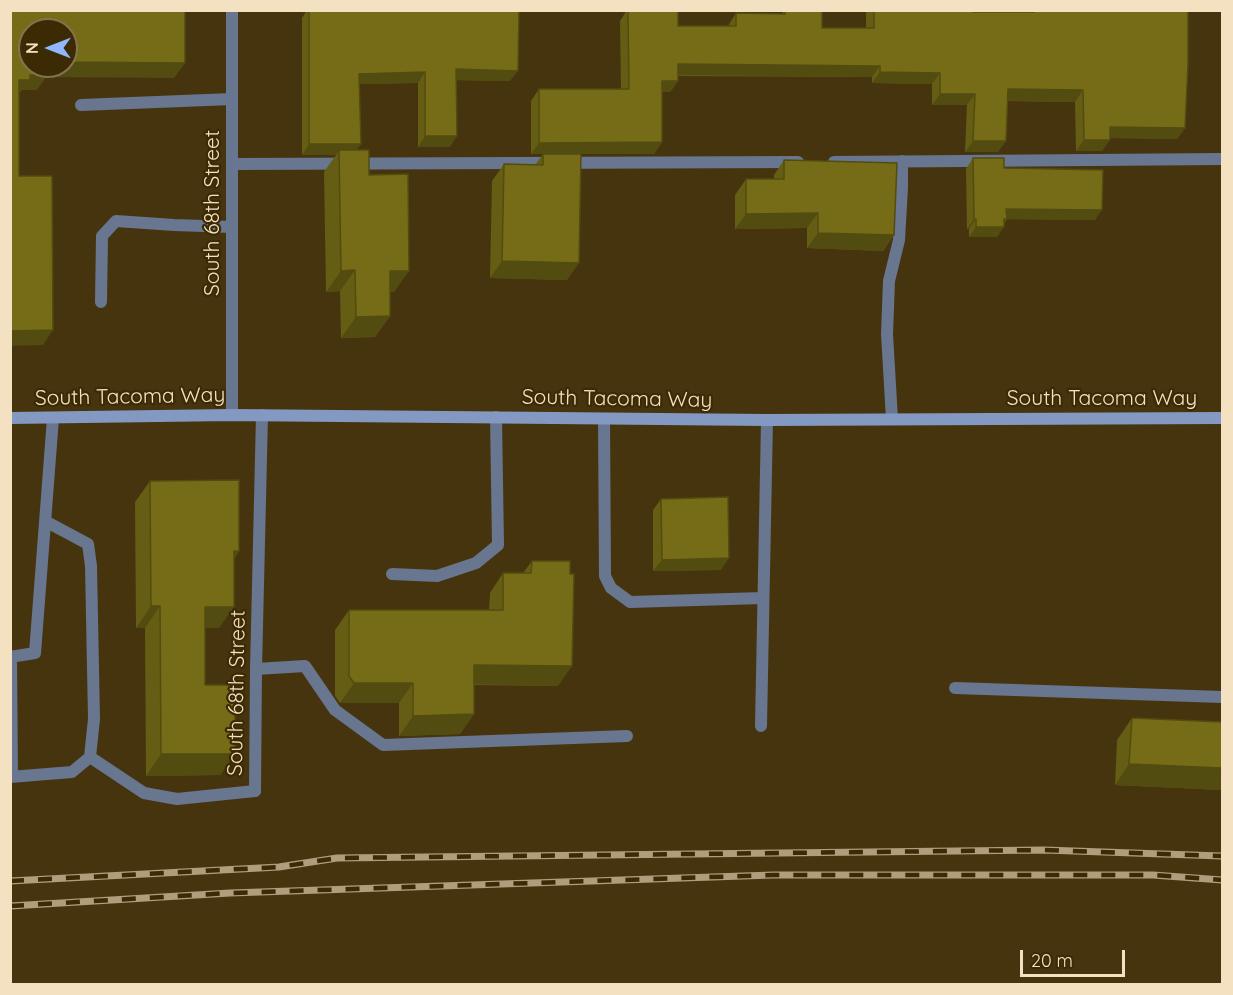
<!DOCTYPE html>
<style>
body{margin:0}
#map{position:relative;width:1233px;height:995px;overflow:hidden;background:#46340f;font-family:Quicksand,sans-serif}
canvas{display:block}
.frame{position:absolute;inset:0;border:12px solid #f4e1c1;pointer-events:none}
.north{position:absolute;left:18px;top:18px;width:60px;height:60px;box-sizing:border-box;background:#3b2a04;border:2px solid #857350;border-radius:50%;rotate:270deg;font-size:16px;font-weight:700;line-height:24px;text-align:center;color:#f4e1c1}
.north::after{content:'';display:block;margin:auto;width:21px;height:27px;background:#92b7fd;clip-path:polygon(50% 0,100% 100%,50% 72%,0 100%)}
.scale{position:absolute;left:1020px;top:950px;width:105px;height:27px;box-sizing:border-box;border:3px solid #f4e1c1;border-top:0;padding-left:8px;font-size:18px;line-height:21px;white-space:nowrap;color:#f4e1c1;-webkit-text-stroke:4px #3b2a04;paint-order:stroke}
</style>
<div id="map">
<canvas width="1233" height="995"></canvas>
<div class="frame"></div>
<div class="north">N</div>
<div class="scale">20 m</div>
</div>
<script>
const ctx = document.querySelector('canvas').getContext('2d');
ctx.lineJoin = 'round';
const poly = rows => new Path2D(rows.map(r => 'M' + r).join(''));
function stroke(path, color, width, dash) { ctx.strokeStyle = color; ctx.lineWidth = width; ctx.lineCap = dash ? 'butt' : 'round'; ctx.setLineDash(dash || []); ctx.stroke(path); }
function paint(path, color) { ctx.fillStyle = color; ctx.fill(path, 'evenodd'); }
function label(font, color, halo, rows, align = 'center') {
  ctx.font = font + ' Quicksand,sans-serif'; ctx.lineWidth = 4.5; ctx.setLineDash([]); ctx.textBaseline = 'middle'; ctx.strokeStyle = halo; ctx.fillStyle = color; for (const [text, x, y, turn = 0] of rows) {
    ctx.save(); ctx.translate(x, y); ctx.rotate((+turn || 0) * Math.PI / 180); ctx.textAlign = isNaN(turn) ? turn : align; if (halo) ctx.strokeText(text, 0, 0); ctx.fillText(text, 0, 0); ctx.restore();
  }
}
stroke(poly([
 [81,105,232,99],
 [834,162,1222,159],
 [232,164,798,162],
 [101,302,102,236,116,221,174,225,232,227],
 [604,419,605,576,611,588,630,602,763,598],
 [892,419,887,334,889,281,899,240,902,188,902,161],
 [392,574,437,576,476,563,498,545,496,417],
 [11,656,12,777],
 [10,657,35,653,53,418],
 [256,669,305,666,335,710,383,745,627,736],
 [955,688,1222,697],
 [761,726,767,420],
 [90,757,144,793,177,799,255,791],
 [10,777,72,772,90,757,94,719,91,566,88,544,45,521]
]), '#68768f', 12);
stroke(poly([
 [232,415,232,10],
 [255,791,256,669,262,415]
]), '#68768f', 12);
stroke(poly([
 [10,418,232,415,767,420,1222,418]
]), '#8399c1', 12);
const rail = poly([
 [10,881,279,867,337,858,1044,850,1222,856],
 [10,906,230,893,773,875,1153,875,1222,880]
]);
stroke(rail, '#b09d7b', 7);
stroke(rail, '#3b2a04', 4.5, [14]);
paint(poly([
 [307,10,519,10,510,81,456,80,450,147,418,147,418,83,359,84,357,150,369,175,394,292,390,292,390,316,375,337,341,338,340,291,326,292,324,172,336,155,302,155,302,18],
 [627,10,678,10,678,26,728,26,736,13,782,14,784,10,822,10,822,28,866,28,866,13,868,10,973,10,973,12,1026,12,1027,10,1188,10,1185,128,1177,139,1110,138,1102,151,1076,151,1075,102,1008,101,998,152,965,152,967,105,932,105,932,84,872,83,872,77,678,76,678,81,670,92,662,92,662,142,654,154,581,154,567,280,490,278,492,181,504,164,535,165,543,154,531,154,531,101,539,89,621,89,620,21],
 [973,158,1004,168,1095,220,1007,219,997,237,969,237,969,229,967,229,966,169],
 [784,160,894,235,883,251,807,248,807,228,735,229,735,195,746,179,774,179,774,175],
 [150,481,239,551,234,559,219,628,205,628,205,685,235,754,220,775,146,776,145,628,136,628,135,502],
 [661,499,721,570,653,571,653,510],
 [532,561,558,686,474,685,474,714,460,734,399,736,399,703,340,703,335,696,335,630,349,610,489,610,490,593,503,573,523,573],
 [1132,718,1222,722,1222,790,1115,785,1117,740]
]), '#655d14');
paint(poly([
 [66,62,185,63,174,78,46,77,37,90,22,90,19,94,19,80,30,75,45,66,66,66],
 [678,64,880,66,872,77,670,75],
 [456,69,518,71,510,81,449,80],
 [425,72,418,83,351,84,359,74],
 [880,72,940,73,932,84,872,83],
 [662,81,678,81,670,92,654,92],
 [1008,89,1083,90,1075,102,1000,101],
 [940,94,975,94,967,105,932,105],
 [1110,127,1185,128,1177,139,1102,138],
 [425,136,457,136,450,147,418,147],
 [1084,140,1110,140,1102,151,1076,151],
 [973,141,1006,141,998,152,965,152],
 [662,142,654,154,531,154,539,143],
 [309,144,361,144,353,155,339,150,336,155,302,155],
 [1006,209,1102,210,1095,220,999,219],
 [818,213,807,228,735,229,746,214],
 [974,219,976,219,969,229,967,229],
 [1004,219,1007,219,1001,227,1004,227,997,237,969,237,976,227],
 [818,233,894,235,883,251,807,248],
 [502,261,579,263,567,280,490,278],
 [355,270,340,291,326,292,341,271],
 [390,271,409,271,394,292,375,292],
 [390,316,375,337,341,338,356,317],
 [53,330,43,345,10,346,10,331],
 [234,551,239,551,224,573],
 [729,558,721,570,653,571,662,560],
 [151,606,160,606,145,628,136,628],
 [205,607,234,607,219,628,190,628],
 [474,665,572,666,558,686,460,684],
 [354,683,413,683,399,703,340,703],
 [474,714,460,734,399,736,413,716],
 [161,754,235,754,220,775,146,776],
 [1129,764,1222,768,1222,790,1115,785]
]), '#534c10');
const building = poly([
 [10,10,185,10,185,63,66,62,66,30,30,30,30,66,47,66,47,75,30,75,30,80,19,80,19,176,52,176,53,330,10,331,10,10],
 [309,10,519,10,518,71,456,69,457,136,425,136,425,72,359,74,361,144,309,144,309,10],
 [628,10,678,10,678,26,736,26,736,13,785,14,785,10,822,10,822,28,874,28,874,10,973,10,973,12,1034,12,1034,10,1188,10,1188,64,1185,128,1110,127,1110,140,1084,140,1083,90,1008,89,1006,141,973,141,975,94,940,94,940,73,880,72,880,66,678,64,678,81,662,81,662,142,539,143,539,89,629,89,628,10],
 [339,150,369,150,369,175,408,174,409,271,390,271,390,316,356,317,355,270,341,271,339,150],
 [543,154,581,154,579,263,502,261,504,164,543,165,543,154],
 [973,158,1004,158,1004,168,1103,170,1102,210,1006,209,1007,219,1004,219,1004,227,976,227,976,219,974,219,973,158],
 [784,160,897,163,894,235,818,233,818,213,746,214,746,179,784,179,784,160],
 [239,480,239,551,234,551,234,607,205,607,205,685,235,685,235,754,161,754,160,606,151,606,150,481,239,480],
 [728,497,729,558,662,560,661,499,728,497],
 [532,561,570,561,570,574,574,574,572,666,474,665,474,714,413,716,413,683,354,683,349,676,349,610,503,610,503,573,531,573,532,561],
 [1132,718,1222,722,1222,768,1129,764,1132,718]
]);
paint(building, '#766c17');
stroke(building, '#534c10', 1.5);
label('21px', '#f4e1c1', '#3b2a04', [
 ["South 68th Street",213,213,-90],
 ["South Tacoma Way",130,397,-1],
 ["South Tacoma Way",617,399,1],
 ["South Tacoma Way",1102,399],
 ["South 68th Street",237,693,-89]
]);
</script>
